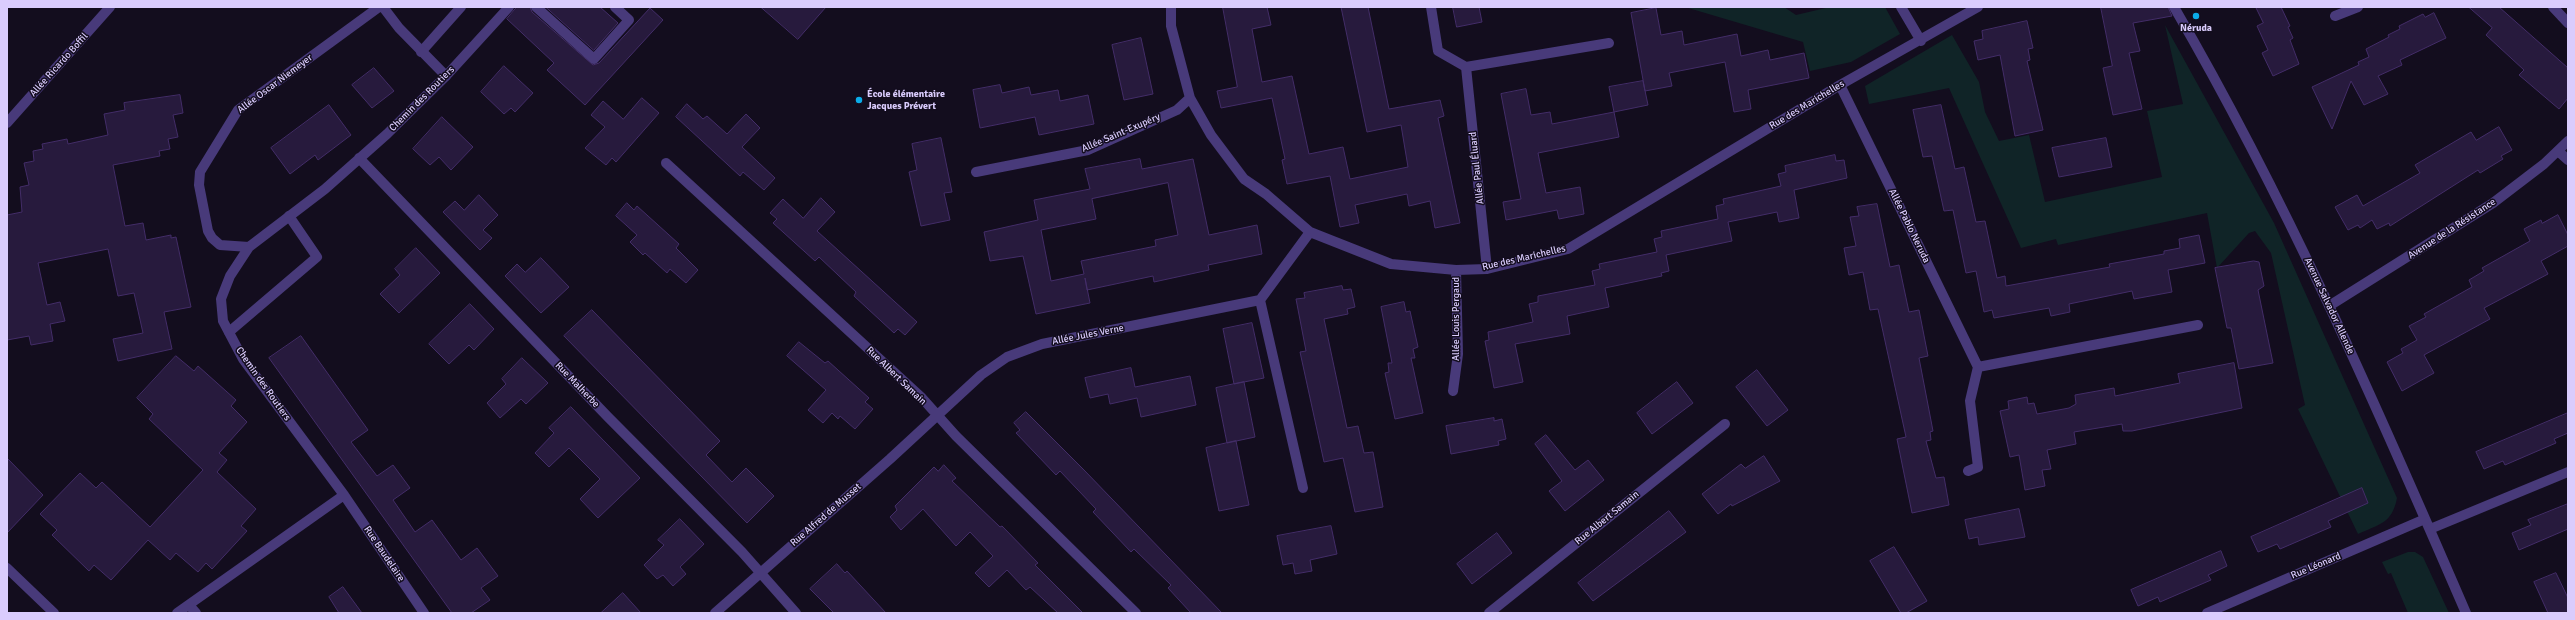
<!DOCTYPE html>
<html>
<head>
<meta charset="utf-8">
<style>
	body { margin:0 }
	#map { position:relative; width:2575px; height:620px; overflow:hidden; background:#130d1e; font-family:Signika,sans-serif }
	canvas { display:block }
	.frame { position:absolute; inset:0; border:8px solid #daccfd; pointer-events:none }
</style>
</head>
<body>
<div id="map">
<canvas width="2575" height="620"></canvas>
<div class="frame"></div>
</div>
<script>
const ctx = document.querySelector('canvas').getContext('2d');
ctx.lineJoin = 'round';
function fillPath(path, color) { ctx.fillStyle = color; ctx.fill(path, 'evenodd'); }
function trace(path, color, width, dash) { ctx.strokeStyle = color; ctx.lineWidth = width; ctx.lineCap = dash ? 'butt' : 'round'; ctx.setLineDash(dash || []); ctx.stroke(path); }
function label(font, color, halo, rows, align = 'center') {
  ctx.font = font + ' Signika,sans-serif'; ctx.lineWidth = 3; ctx.setLineDash([]); ctx.textBaseline = 'middle'; ctx.strokeStyle = halo; ctx.fillStyle = color; for (const [text, x, y, turn = 0] of rows) {
    ctx.save(); ctx.translate(x, y); ctx.rotate((+turn || 0) * Math.PI / 180); ctx.textAlign = isNaN(turn) ? turn : align; if (halo) ctx.strokeText(text, 0, 0); ctx.fillText(text, 0, 0); ctx.restore();
  }
}
const green = new Path2D(`
	M1685 7H1784L1796 15 1830 7H1885L1900 34 1851 62 1810 71 1803 42Z
	M2165 25 2274 223 2397 498C2392 524 2379 524 2358 534L2298 409 2305 405 2271 253 2255 231 2249 233 2217 268 2207 213 2058 245 2056 239 2021 248 1949 88 1869 104 1865 86 1952 35 1979 82 1985 112 1999 141 2029 135 2045 202 2162 177 2147 111 2183 104Z
	M2408 552H2415L2423 557 2449 613H2408L2391 573 2388 574 2382 562Z`);
const building = new Path2D(`
	M517 7H530L532 12 593 65 599 63 650 8 663 20 585 105 547 70 554 63 507 19Z
	M546 7H600L618 23 594 50Z
	M761 7H826L798 39Z
	M1223 7H1267L1271 25 1252 29 1262 82 1292 76 1309 154 1343 147 1350 179 1408 167 1401 125 1367 132 1341 7H1368L1389 109 1440 100 1444 116 1438 118 1460 223 1435 228 1430 201 1409 206 1407 194 1355 205 1359 223 1340 227 1330 176 1287 184 1282 160 1285 159 1272 98 1221 108 1217 91 1237 87Z
	M1453 7H1479L1482 22 1457 27Z
	M2101 7H2168L2172 16 2133 23 2140 51 2129 53 2142 109 2113 115 2103 68 2112 66Z
	M2256 7H2281L2290 26 2288 27 2293 38 2290 40 2299 64 2273 76 2262 53 2268 50 2257 26 2263 23Z
	M2469 7H2499L2568 68V98L2559 109 2519 75 2524 70 2486 35 2492 28Z
	M1656 8 1661 35 1682 31 1684 45 1737 34 1741 56 1768 50 1770 60 1804 53 1809 78 1748 90 1751 109 1734 112 1725 62 1669 73 1672 86 1645 91 1631 13Z
	M2434 13 2446 38 2400 60 2402 65 2378 76 2388 94 2364 105 2351 81 2332 129 2312 87 2359 65 2358 62 2369 57 2366 49 2389 37 2388 35 2400 29 2399 26 2423 14 2425 17Z
	M2027 21 2033 48 2028 49 2030 60 2027 61 2043 130 2015 136 2000 55 1978 60 1974 41 1983 39 1982 31Z
	M1141 38 1153 94 1124 100 1112 45Z
	M504 66 533 93 515 112 511 108 504 114 481 92Z
	M374 68 394 91 372 108 352 85Z
	M1643 81 1648 105 1614 112 1609 87Z
	M1000 85 1002 93 1029 87 1031 95 1058 90 1060 101 1088 95 1094 124 1039 135 1035 117 980 128 973 90Z
	M1526 89 1531 115 1550 112 1552 124 1614 112 1619 137 1538 153 1546 193 1580 187 1584 214 1559 219 1557 210 1506 220 1503 202 1521 199 1501 94Z
	M180 95 183 113 173 115 178 137 168 139 170 149 159 151 160 156 113 165 125 226 143 223 146 240 171 235V238L176 237 191 307 164 312 172 349 118 361 113 339 143 333 134 293 118 296 108 249 38 263 47 305 60 302 65 321 50 324 53 341 31 345 29 336 7 340V215L22 212 20 187 29 185 24 163 34 161 33 151 43 149 42 144 67 139 68 144 108 135 104 114 125 110 124 103Z
	M642 98 659 113 616 162 612 158 606 165 585 148 605 127 591 115 603 101 623 119Z
	M687 104 703 119 707 116 727 134 746 114 760 128 742 147 775 178 764 190 743 172 740 176 676 117Z
	M329 105 351 135 318 160 315 155 290 174 271 148Z
	M1941 105 1955 169 1964 167 1976 222 1985 221 1997 278 2005 276 2006 286 2110 267 2109 264 2164 254V251L2180 248 2179 239 2199 235 2205 263 2168 270 2172 292 2134 299 2132 291 2069 304 2070 312 2051 316 2049 308 1994 318 1992 310 1984 312 1976 271 1966 273 1953 210 1944 211 1932 156 1923 157 1913 110Z
	M442 117 473 147 451 170 439 157 430 165 413 149Z
	M2499 127 2512 150 2501 156 2503 159 2480 173 2478 170 2390 226 2389 223 2377 229 2372 220 2360 228 2358 225 2348 230 2335 207 2357 195 2363 206 2420 173 2415 165 2471 132 2476 140Z
	M941 138 952 192 944 193 950 220 921 226 909 172 917 170 912 144Z
	M2106 138 2112 167 2059 177 2052 148Z
	M1835 155 1836 161 1844 160 1847 178 1794 190 1799 218 1779 222 1777 212 1728 222 1732 241 1666 255 1669 271 1661 273 1662 276 1605 288 1609 307 1567 316 1570 334 1515 344 1523 382 1494 388 1485 341 1489 340 1488 332 1533 322 1529 304 1538 302V296L1595 285 1592 271 1600 269 1599 264 1657 252 1654 239 1662 237 1661 231 1718 219 1716 206 1724 204 1723 199 1781 186 1778 174 1786 172 1785 166Z
	M1140 159 1142 169 1193 159 1209 235 1257 225 1262 254 1208 265 1209 270 1154 282 1153 276 1087 290 1085 278 1090 303 1036 314 1023 256 990 261 984 232 1038 220 1034 200 1090 189 1085 169ZM1168 183 1178 235 1155 240 1156 246 1081 261 1084 274 1051 281 1041 230 1096 219 1092 199Z
	M479 195 498 215 483 230 492 238 480 250 443 212 455 201 464 210Z
	M821 198 835 212 817 231 917 322 905 335 898 329 894 333 854 296 856 292 819 257 815 261 773 223 777 219 770 213 783 199 803 218Z
	M627 203 634 210 637 206 679 244 676 248 698 270 686 283 670 269 667 273 645 253 643 255 630 242 637 235 616 216Z
	M1877 204 1890 267 1899 265 1909 312 1919 310 1928 356 1919 358 1933 431 1930 432 1931 440 1926 441 1936 478 1944 477 1949 505 1912 513 1897 439 1906 437 1878 309 1870 310 1863 272 1849 275 1844 248 1856 246 1850 217 1859 216 1857 207Z
	M2558 215 2568 235V246L2541 261 2548 274 2484 308 2490 319 2424 355 2434 373 2402 391 2387 362 2403 353 2401 349 2417 340 2409 326 2426 317 2424 314 2472 287 2469 280 2484 271 2482 268 2530 241 2524 229 2541 220 2542 223Z
	M416 248 440 273 399 313 380 294 400 275 395 269Z
	M541 258 569 287 541 313 505 276 517 264 525 272Z
	M2254 261 2259 262 2264 286 2258 290 2273 363 2239 369 2231 328H2227L2215 268Z
	M1342 286 1343 290 1351 289 1355 307 1347 309 1348 314 1324 319 1347 428 1358 426 1364 453 1373 452 1383 507 1355 512 1343 458 1324 462 1300 352 1306 351 1296 299 1305 298 1304 293Z
	M1404 302 1406 312 1410 311 1418 347 1413 349 1415 358H1411L1423 413 1395 419 1385 373 1389 372 1388 363H1392L1381 307Z
	M470 304 494 329 474 350 469 345 449 364 429 344Z
	M592 310 720 441 706 455 732 482 746 468 774 496 747 523 564 336Z
	M1252 323 1264 378 1234 384 1223 329Z
	M301 336 368 430 351 442 377 476 393 465 410 488 393 500 415 532 432 520 461 560 477 548 498 576 481 588 490 600 471 613H452L269 358Z
	M799 342 825 363 828 361 869 398 865 402 873 409 855 429 840 416 838 419 832 413 823 423 808 410 826 390 787 356Z
	M176 356 194 371 198 366 236 400 231 406 247 422 219 453 227 460 217 472 256 509 241 526 247 531 212 569 206 563 198 572 176 553 170 560 148 540 111 580 94 565 89 571 52 535 57 530 40 514 80 473 96 488 102 482 150 527 203 470 149 419 153 414 137 398Z
	M522 358 548 383 526 404 521 399 500 418 487 403 506 384 502 379Z
	M2234 363 2242 408 2132 431H2123L2122 424 2074 432 2076 444 2047 450 2051 469 2042 470 2045 486 2025 490 2019 455 2010 457 2000 411 2009 409 2008 401 2027 397 2028 404 2034 403 2037 414 2069 408 2076 404 2075 395 2114 388 2115 396 2180 383 2178 374Z
	M1131 368 1135 387 1190 376 1196 405 1141 417 1137 398 1110 404 1108 394 1090 398 1085 378Z
	M1757 370 1788 410 1767 426 1736 387Z
	M1244 382 1255 437 1227 443 1216 388Z
	M1677 382 1693 403 1652 434 1637 413Z
	M571 407 640 478 598 518 580 499 600 479 569 448 549 467 535 453 554 433 549 428Z
	M1026 412 1084 470 1222 613H1191L1168 588 1171 585 1134 549 1131 552 1093 512 1096 509 1060 471 1056 475 1016 433 1020 430 1014 423Z
	M2568 413V433L2554 439 2556 443 2505 465 2503 461 2484 469 2476 452Z
	M1494 418V421L1502 419 1506 439 1498 441 1499 445 1451 454 1446 426Z
	M1546 435 1575 470 1588 460 1604 480 1565 511 1549 491 1562 481 1535 444Z
	M1236 441 1249 505 1219 511 1206 448Z
	M1764 456 1780 481 1732 506 1731 504 1718 514 1702 494 1741 464 1745 468Z
	M7 458 43 495 7 533Z
	M944 465 956 478 952 481 1000 527 1002 526 1038 563 1035 565 1083 613H1058L1030 587 1026 590 1007 570 989 587 975 573 993 556 970 532 956 546 923 509 901 530 890 517 897 510 895 506 934 467 938 471Z
	M2362 488 2368 503 2328 521 2331 527 2280 549 2277 544 2258 552 2251 537Z
	M2568 504V529L2519 550 2512 533 2531 525 2528 520Z
	M2019 509 2025 537 1979 545 1978 537 1969 539 1965 520Z
	M1669 511 1686 532 1593 601 1578 583Z
	M680 519 704 544 680 567 686 574 673 586 663 575 657 579 644 565 664 545 658 540Z
	M1331 526 1337 554 1310 560 1312 571 1295 574 1293 563 1283 565 1277 536Z
	M1497 533 1512 553 1472 584 1457 564Z
	M1894 547 1927 601 1906 613H1901L1870 561Z
	M2221 551 2227 566 2208 575 2211 580 2160 602 2158 597 2138 606 2131 590Z
	M837 564 845 573 847 571 886 613H834L810 589Z
	M2556 573 2568 598V613H2548L2534 582Z
	M343 587 362 613H339L329 597Z
	M623 593 641 613H601Z`);
const lane = new Path2D(`
	M536 7 594 59 629 20 615 7
	M421 52 461 7
	M446 76 509 7
	M229 332 317 257 289 216`);
const street = new Path2D(`
	M383 7 399 28 446 76 387 134 325 189 249 247 230 276 221 299 223 321 243 359 344 495 424 613
	M1171 7V26L1190 98 1211 135 1244 179 1266 194 1310 232 1391 264 1456 270 1487 269 1568 249 1840 85 1978 7
	M1431 7 1438 51 1466 67 1609 43
	M1901 7 1921 41
	M2174 7C2287 201 2377 407 2466 613
	M2553 7 2568 23
	M2335 16 2358 7
	M1466 67 1487 269
	M1840 85 1978 367 1970 401 1978 467 1968 471
	M7 123 110 7
	M2558 151 2568 160
	M359 158 608 417 742 552 796 613
	M666 163 922 398 956 436 1136 613
	M976 172 1088 150 1177 110 1190 98
	M249 247 220 245 212 238 208 231 199 185 200 172 238 110 379 7
	M1260 300 1303 488
	M2329 306 2493 203 2544 164 2568 141
	M1978 367 2198 325
	M1453 391 1458 354 1456 270
	M2430 529 2568 472
	M7 568 54 613
	M189 605 196 613
	M177 613 344 495
	M715 613 890 459 981 375 1007 357 1042 344 1260 300 1310 232
	M1489 613 1725 424
	M2207 613 2425 519`);
const markers = [
	[2196,16,4,"#0bace9"],
	[859,100,4,"#0bace9"]
];
const poiNames = [
	["Néruda",2196,28],
	["École élémentaire",867,94,"left"],
	["Jacques Prévert",867,106,"left"]
];
const streetNames = [
	["Allée Ricardo Boffil",59,65,-48],
	["Allée Oscar Niemeyer",275,84,-37],
	["Chemin des Routiers",422,99,-45],
	["Rue des Marichelles",1807,105,-31],
	["Allée Saint-Exupéry",1121,133,-23],
	["Allée Paul Éluard",1477,168,-96],
	["Allée Pablo Neruda",1909,226,64],
	["Avenue de la Résistance",2452,229,-33],
	["Rue des Marichelles",1524,258,-13],
	["Avenue Salvador Allende",2329,306,65],
	["Allée Louis Pergaud",1456,319,-90],
	["Allée Jules Verne",1088,335,-11],
	["Rue Albert Samain",896,376,44],
	["Chemin des Routiers",263,384,55],
	["Rue Malherbe",577,385,46],
	["Rue Alfred de Musset",826,515,-41],
	["Rue Albert Samain",1607,518,-39],
	["Rue Baudelaire",384,554,56],
	["Rue Léonard",2316,566,-23]
];
fillPath(green, '#102427');
fillPath(building, '#271a3d');
trace(building, '#432d68', 1);
trace(lane, '#483a7a', 10);
trace(street, '#483a7a', 10);
for (const [x, y, r, color] of markers) { const dot = new Path2D(); dot.arc(x, y, r, 0, 2 * Math.PI); ctx.fillStyle = color; ctx.fill(dot); trace(dot, '#130d1e', 1.5); }
label('bold 10px', '#daccfd', '#130d1e', poiNames);
label('10px', '#daccfd', '#130d1e', streetNames);
</script>
</body>
</html>
